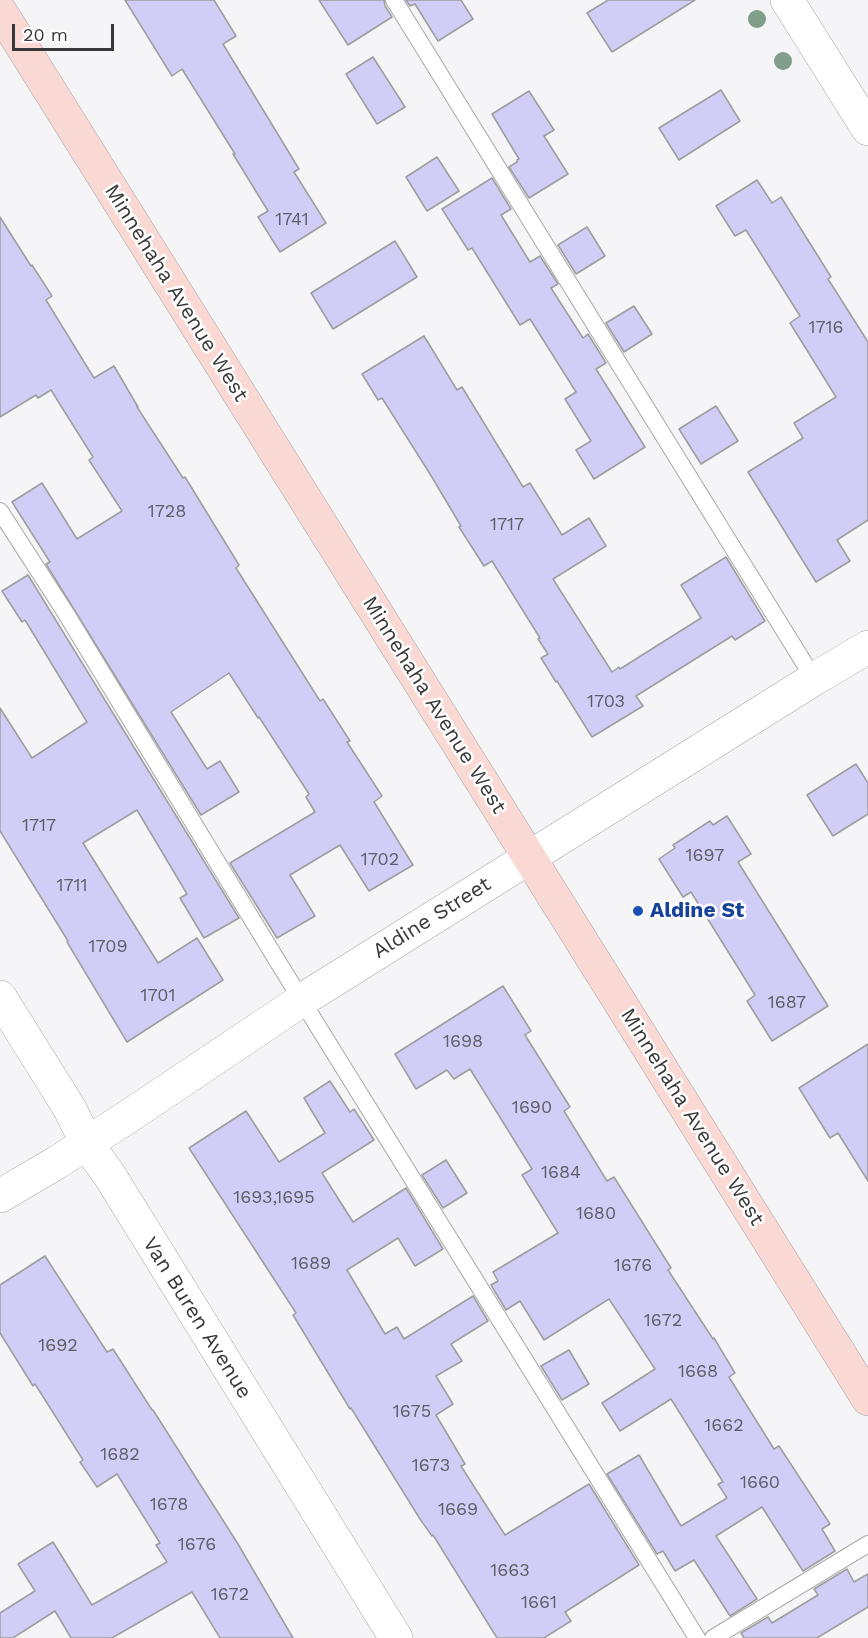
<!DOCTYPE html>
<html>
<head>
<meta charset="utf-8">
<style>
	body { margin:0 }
	#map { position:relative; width:868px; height:1638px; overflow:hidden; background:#f5f5f7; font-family:"Work Sans",sans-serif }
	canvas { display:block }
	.scale { position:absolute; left:12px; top:24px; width:102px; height:27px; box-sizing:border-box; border:3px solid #383838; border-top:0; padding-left:8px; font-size:18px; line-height:21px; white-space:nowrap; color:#383838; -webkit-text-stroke:4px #fff; paint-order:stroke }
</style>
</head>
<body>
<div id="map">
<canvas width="868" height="1638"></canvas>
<div class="scale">20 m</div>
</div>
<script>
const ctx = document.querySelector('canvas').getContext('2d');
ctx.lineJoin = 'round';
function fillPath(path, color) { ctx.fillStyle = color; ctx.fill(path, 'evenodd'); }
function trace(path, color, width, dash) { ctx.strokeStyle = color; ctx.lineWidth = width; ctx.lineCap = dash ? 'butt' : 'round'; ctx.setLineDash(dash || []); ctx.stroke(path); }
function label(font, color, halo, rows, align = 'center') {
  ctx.font = font + ' "Work Sans",sans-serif'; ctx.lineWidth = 5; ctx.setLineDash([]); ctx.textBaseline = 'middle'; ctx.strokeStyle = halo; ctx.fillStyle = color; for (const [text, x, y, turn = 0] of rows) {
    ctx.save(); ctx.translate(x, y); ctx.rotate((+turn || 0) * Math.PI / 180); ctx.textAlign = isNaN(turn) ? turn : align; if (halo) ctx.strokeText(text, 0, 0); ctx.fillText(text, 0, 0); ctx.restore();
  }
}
const building = new Path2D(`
	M125 0H214L236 36 223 44 299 169 294 172 326 223 280 252 258 217 268 211 233 154H235L182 69 172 76Z
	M319 0H384L385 6 392 17 348 45Z
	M406 0H461L473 19 438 41 415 4 410 6Z
	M608 0H695L612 52 587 13Z
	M373 57 405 107 377 124 346 74Z
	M721 90 740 121 679 160 659 128Z
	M529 91 554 130 544 136 568 174 529 198 509 167 517 162V160L519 159 492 114Z
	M437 157 459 191 427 211 406 177Z
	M492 178 511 209 501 215 530 262 540 256 558 284 551 288 583 338 588 334 606 363 596 369 645 447 594 479 576 450 591 441 565 399 576 392 530 319 520 325 472 248 468 250 442 209Z
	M757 180 772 203 781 197 831 277 828 279 868 342V520L837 540 850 561 816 582 748 472 803 438 794 423 836 397 790 323 800 316 746 230 735 236 716 206Z
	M0 217 31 266 32 265 52 296 46 300 94 378 114 366 138 407H137L183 478 185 477 239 565 236 568 320 701 323 699 350 741 347 742 382 796 374 802 413 865 369 891 340 845 290 875 315 916 277 938 230 863 315 812 306 797 309 794 259 717 258 718 229 673 171 712 207 769 220 761 239 792 201 815 46 564 50 562 12 502 42 483 77 539 122 511 89 460 93 457 51 390 38 398 36 395 0 417Z
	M587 227 605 256 576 274 558 245Z
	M395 241 417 277 333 329 311 293Z
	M634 306 652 334 624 352 606 323Z
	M424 336 457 390 462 387 523 487 530 483 562 535 589 518 606 546 553 579 612 672 619 667 620 669 701 618 681 585 726 557 765 621 735 640 732 636 636 696 643 706 592 737 557 681 556 682 541 658 548 654 538 639 540 638 492 561 484 566 459 527 461 526 430 474 382 398 378 400 362 374Z
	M716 406 738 441 701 464 679 429Z
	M28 575 239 918 204 938 180 898 187 894 137 810 83 843 158 963 197 938 223 980 127 1042 67 942 68 941 0 831V708L32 758 87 722 25 620 22 622 2 591Z
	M856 764 868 783V814L833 836 807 795Z
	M727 816 751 854 738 862 828 1006 772 1041 747 1001 755 995 691 892 683 897 659 859 675 848 673 845 710 821 713 825Z
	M503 986 531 1031 525 1035 570 1107 564 1111 607 1181 614 1177 671 1268 668 1270 713 1339 714 1338 735 1373 729 1377 774 1449 779 1446 830 1524 822 1529 835 1551 803 1571 762 1507 716 1536 757 1599 730 1616 694 1560 675 1571 663 1551 657 1554 607 1474 639 1455 681 1526 727 1498 718 1484 723 1482 671 1399 620 1431 602 1403 655 1369 609 1299 544 1340 520 1301 506 1310 491 1285 498 1281 493 1272 558 1233 522 1175 532 1169 470 1069 454 1079 447 1070 416 1089 395 1054Z
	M868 1044V1181L838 1133 830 1138 799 1088Z
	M330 1081 350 1112 354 1109 374 1140 322 1173 353 1222 406 1188 443 1249 415 1266 398 1238 347 1270 385 1334 397 1327 404 1339 473 1296 488 1321 451 1344 462 1361 436 1376 453 1404 436 1415 465 1464 461 1466 505 1535 589 1484 639 1565 565 1612 571 1621 544 1638H497L433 1535 432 1536 420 1519 351 1408 350 1409 293 1315 296 1313 189 1148 246 1111 279 1162 325 1133 304 1098Z
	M446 1160 467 1193 443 1208 422 1175Z
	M45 1256 107 1352 113 1349 152 1410H153L238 1544 293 1638H220L192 1592 112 1638H71L55 1611 13 1638H0V1613L35 1591 18 1564 53 1542 92 1605 167 1562 156 1545 160 1543 117 1474 97 1487 80 1462 83 1460 35 1384 33 1386 0 1333V1285Z
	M569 1350 589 1384 562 1400 541 1366Z
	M847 1569 854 1582 868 1574V1607L817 1638H744L741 1633 768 1617 772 1623 818 1595 814 1589Z`);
const lane = new Path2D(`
	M394 0 814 679
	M0 511 65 612 278 962 697 1638
	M713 1638 868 1544`);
const street = new Path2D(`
	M787 0 868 129
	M0 997 70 1109 87 1144 110 1176 396 1638
	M0 1196 56 1163 126 1118 302 1000 814 679 868 647`);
const secondary = new Path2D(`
	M0 11 868 1399`);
const trees = [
	[757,19],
	[783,61]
];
const markers = [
	[638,911,6,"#1a4fb4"]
];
const numberNames = [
	["1741",292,220],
	["1716",826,328],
	["1728",167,512],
	["1717",507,525],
	["1703",606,702],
	["1717",39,826],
	["1697",705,856],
	["1702",380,860],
	["1711",72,886],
	["1709",108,947],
	["1701",158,996],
	["1687",787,1003],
	["1698",463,1042],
	["1690",532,1108],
	["1684",561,1173],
	["1693,1695",274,1198],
	["1680",596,1214],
	["1689",311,1264],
	["1676",633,1266],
	["1672",663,1321],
	["1692",58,1346],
	["1668",698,1372],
	["1675",412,1412],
	["1662",724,1426],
	["1682",120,1455],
	["1673",431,1466],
	["1660",760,1483],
	["1678",169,1505],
	["1669",458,1510],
	["1676",197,1545],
	["1663",510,1571],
	["1672",230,1595],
	["1661",539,1603]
];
const streetNames = [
	["Minnehaha Avenue West",176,293,58],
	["Minnehaha Avenue West",434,705,58],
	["Aldine Street",432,918,-32],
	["Minnehaha Avenue West",692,1117,58],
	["Van Buren Avenue",197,1318,58]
];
const transitNames = [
	["Aldine St",650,911]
];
fillPath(building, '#d0cef6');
trace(building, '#9d9d9e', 1.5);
trace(lane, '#a7a7a8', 18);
trace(street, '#a7a7a8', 34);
trace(secondary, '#a7a7a8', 34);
trace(lane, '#fff', 16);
trace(street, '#fff', 33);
trace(secondary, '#fad8d4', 33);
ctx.fillStyle = '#819e8a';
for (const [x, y] of trees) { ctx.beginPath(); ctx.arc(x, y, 9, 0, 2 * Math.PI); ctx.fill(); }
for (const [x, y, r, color] of markers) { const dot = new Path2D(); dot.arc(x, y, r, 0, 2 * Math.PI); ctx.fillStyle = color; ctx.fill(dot); trace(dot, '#fff', 2); }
label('18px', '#5e5e68', null, numberNames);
label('21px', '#383838', '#fff', streetNames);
label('bold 21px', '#164399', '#fff', transitNames, 'left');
</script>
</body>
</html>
